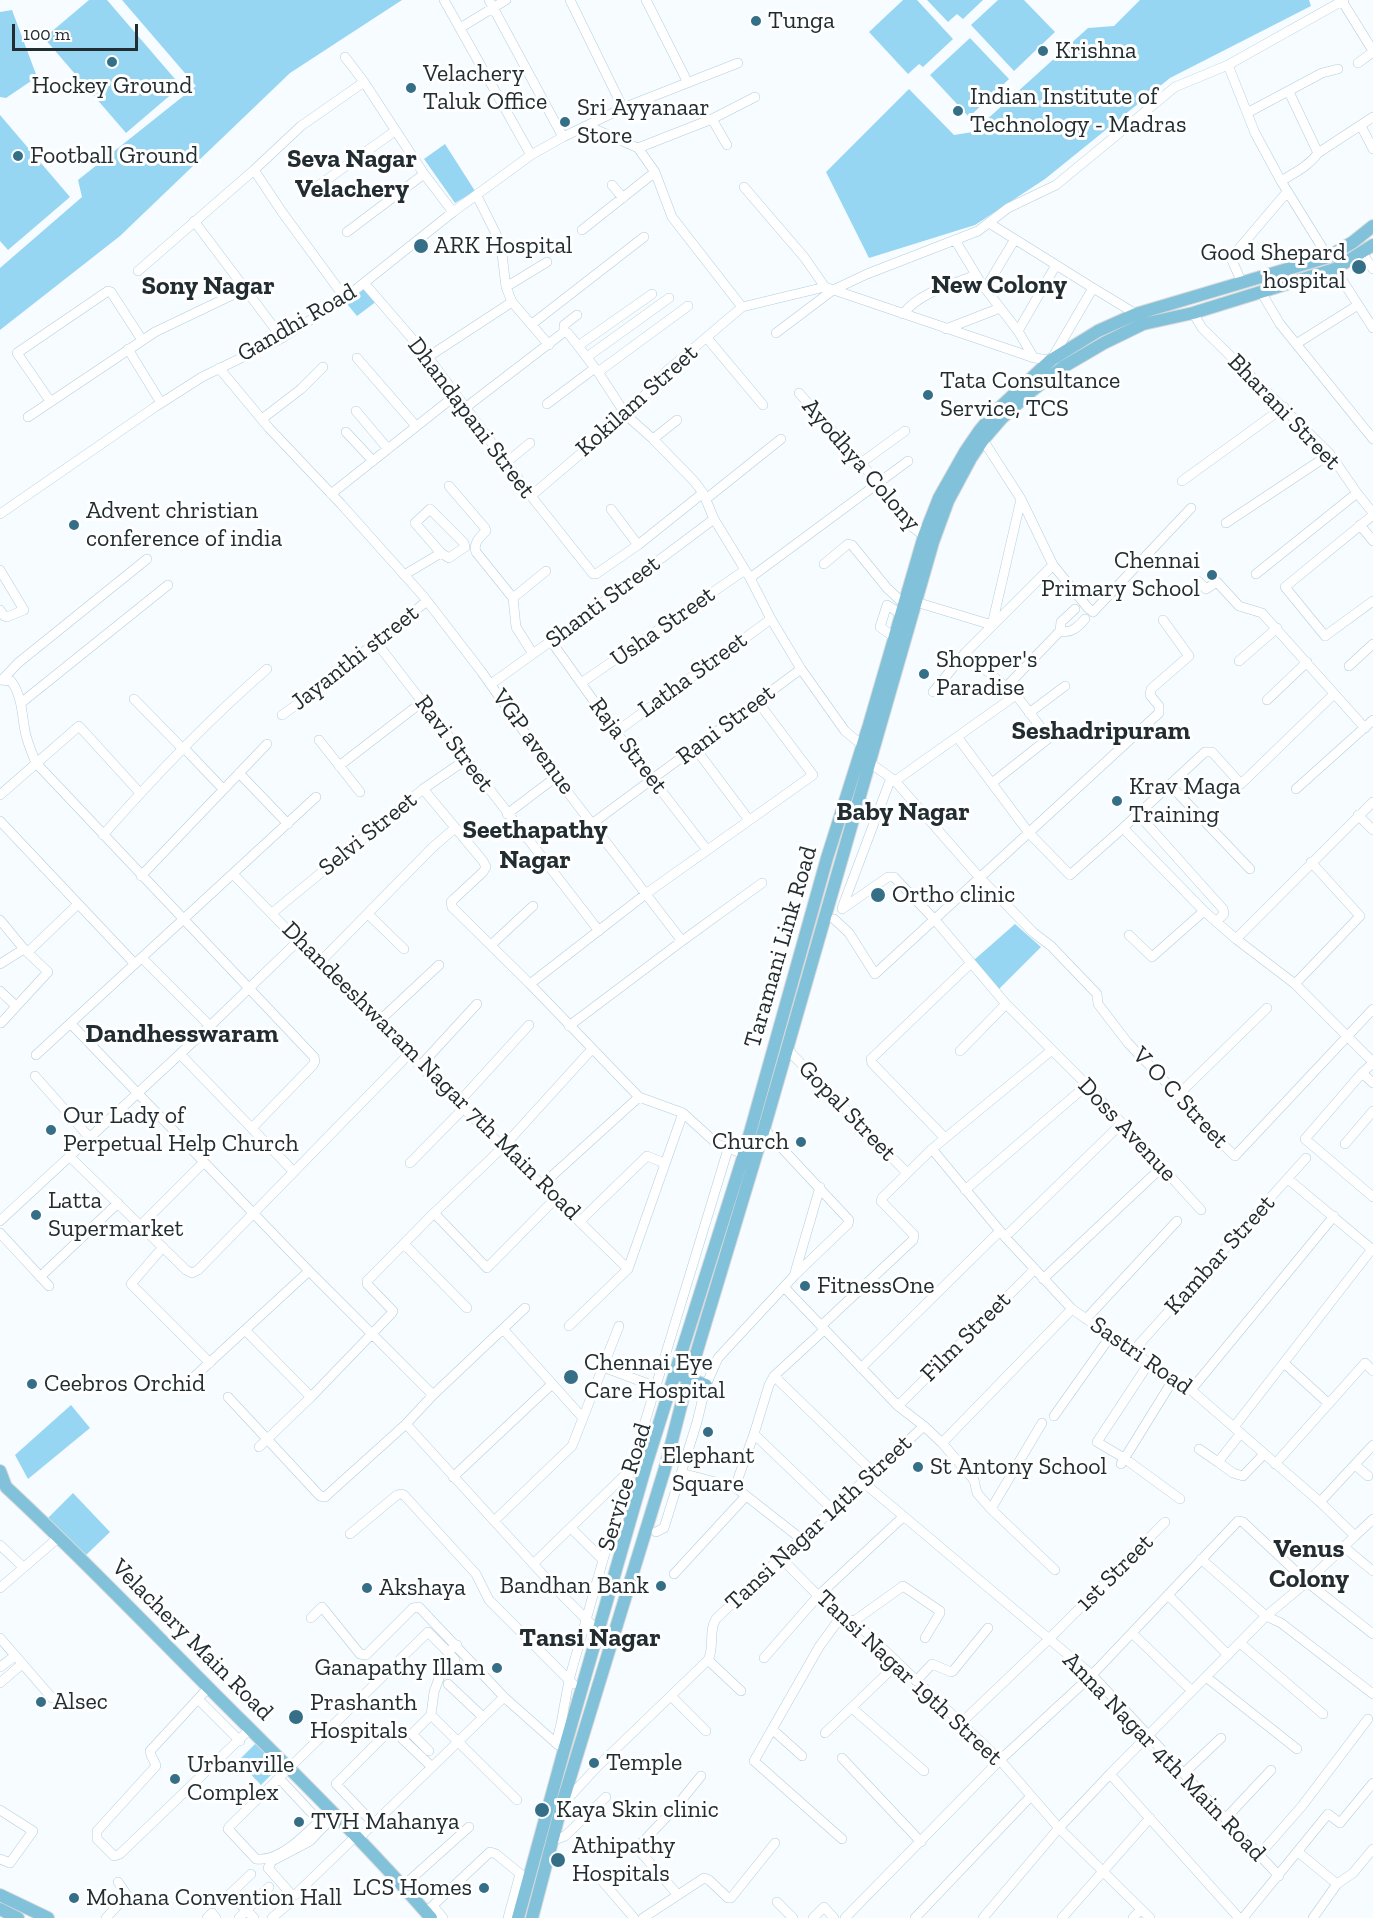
<!DOCTYPE html>
<html>
<head>
<meta charset="utf-8">
<style>
	body { margin:0 }
	#map { position:relative; width:1373px; height:1918px; overflow:hidden; background:#f6fcff; font-family:"Zilla Slab",serif }
	canvas { display:block }
	.scale { position:absolute; left:12px; top:24px; width:126px; height:27px; box-sizing:border-box; border:3px solid #222d32; border-top:0; padding-left:8px; font-size:18px; line-height:21px; white-space:nowrap; color:#222d32; -webkit-text-stroke:4px #fff; paint-order:stroke }
</style>
</head>
<body>
<div id="map">
<canvas width="1373" height="1918"></canvas>
<div class="scale">100 m</div>
</div>
<script>
const ctx = document.querySelector('canvas').getContext('2d');
ctx.lineJoin = 'round';
function fillPath(path, color) { ctx.fillStyle = color; ctx.fill(path, 'evenodd'); }
function trace(path, color, width, dash) { ctx.strokeStyle = color; ctx.lineWidth = width; ctx.lineCap = dash ? 'butt' : 'round'; ctx.setLineDash(dash || []); ctx.stroke(path); }
function label(font, color, halo, rows, align = 'center') {
  ctx.font = font + ' "Zilla Slab",serif'; ctx.lineWidth = 6; ctx.setLineDash([]); ctx.textBaseline = 'middle'; ctx.strokeStyle = halo; ctx.fillStyle = color; for (const [text, x, y, turn = 0] of rows) {
    ctx.save(); ctx.translate(x, y); ctx.rotate((+turn || 0) * Math.PI / 180); ctx.textAlign = isNaN(turn) ? turn : align; if (halo) ctx.strokeText(text, 0, 0); ctx.fillText(text, 0, 0); ctx.restore();
  }
}
const green = new Path2D(`
	M89 0H107L181 86 126 133 44 38Z
	M122 0H402L290 73 120 236 0 330V268L82 197 78 180 196 86Z
	M903 0H917L953 39 923 67 919 64 908 74 869 32Z
	M927 0H983L963 19 957 14 948 22Z
	M998 0H1024L1055 32 1014 71 971 25Z
	M1140 0H1309L1311 6 1170 78 1045 179 975 225 869 258 826 172 909 89 954 135 973 132 1088 28 1114 26Z
	M12 10 37 77 6 98 0 97V12Z
	M970 38 1009 79 969 117 930 75Z
	M0 115 70 197 8 250 0 241Z
	M445 144 475 191 455 203 424 159Z
	M366 287 377 301 357 316 347 304Z
	M1015 924 1041 947 999 989 974 960Z
	M71 1405 90 1428 28 1479 15 1455Z
	M73 1493 110 1532 85 1556 48 1518Z
	M258 1741 282 1764 261 1785 238 1761Z`);
const minor = new Path2D(`
	M444 0 531 155
	M489 0 563 137
	M570 0 623 108
	M646 0 688 83
	M1342 1 1373 51
	M460 28 506 0
	M345 57 364 82 424 174 453 212
	M1358 63 1373 52
	M1228 65 1255 133 1281 181 1328 257
	M1289 92 1318 153
	M1247 113 1322 73 1338 69
	M712 119 727 145
	M588 126 638 148 655 172 672 217 742 307
	M1361 126 1373 149
	M638 148 712 119 755 97
	M254 170 282 212 345 298
	M1281 181C1294 173 1309 166 1318 153L1373 117
	M612 185 623 198
	M744 187 804 257 825 287
	M315 188 395 131
	M477 196 498 238 502 254 506 287 512 302 549 345
	M194 221 282 338
	M989 223 1093 288 1136 314
	M582 230 655 172
	M347 232 424 174
	M955 240 981 283 1018 331 1034 358
	M1362 253 1373 269
	M1335 269 1373 328
	M138 271 254 170 301 126 364 82
	M1242 283 1231 258 1287 192
	M365 284 428 357 531 496 593 574H596L638 545 703 493
	M506 287 547 262
	M985 289 1015 239
	M1261 292 1280 324 1373 439
	M1193 313 1202 328 1330 454 1357 493 1373 513
	M903 314C920 292 951 285 976 275
	M532 324 644 237
	M946 329 1000 308
	M1018 331 1056 265
	M564 332V325L577 315
	M776 333 833 290 867 274 978 231 1008 208 1056 185 1175 87 1228 65 1344 0
	M707 338 763 405
	M1296 344 1358 305
	M578 346 652 294
	M128 349 161 403
	M428 357 512 302
	M587 357 669 298
	M357 358 416 426
	M219 368 269 428 341 504 424 597 481 671 556 777 682 941
	M598 372 688 306
	M799 393 879 484 911 526 924 536
	M50 401 17 353 108 291 111 292 142 340
	M547 404 595 368
	M465 408 564 332 568 333 598 372 626 415 653 439 694 481 703 493 714 519 750 578 771 619 801 669 845 731 862 745
	M356 411 388 449
	M28 417 155 332 245 289
	M262 419 301 389 323 367
	M346 432 373 461
	M653 439 677 420
	M507 462 530 443
	M861 463 905 431
	M1182 481 1284 407
	M449 486 485 528 486 531C480 537 473 543 476 552L513 598 516 627 533 654
	M331 494 456 395
	M531 496 626 415 668 370 742 307 825 287 1008 349 1034 358 1051 360 1093 288
	M706 499 781 439
	M611 509 638 545
	M0 514 155 407 202 377 282 338 345 298 453 212 531 155 563 137 623 108 738 63
	M1373 515 1285 587 1325 636 1373 601
	M1226 523 1330 454
	M1360 525 1373 541
	M824 564 848 544 852 545 887 588 904 604
	M1053 565 1088 608 1093 612 1191 508
	M0 570 24 610 7 617 4 616 0 610
	M1256 574 1357 493
	M404 575 441 553 449 558 465 547 464 543 430 509 415 523 441 553
	M750 578 908 461
	M1198 581 1206 589 1217 582 1239 606 1262 613 1365 728
	M513 598 546 571
	M916 602 992 625 1021 499
	M1060 631C1071 634 1078 627 1085 619
	M894 637 880 627 887 605 901 614
	M551 641 616 732 707 850
	M376 642 599 931
	M965 653 1016 695 1049 738 992 783
	M1239 661 1277 628
	M1349 666 1373 644
	M0 680 11 681C22 695 22 715 25 731 27 742 32 753 36 763L314 1057 315 1061 313 1065 252 1128
	M2 680 18 663 147 559
	M581 683 745 570
	M491 684 551 641 714 519
	M1006 687 1060 631 1061 622 1075 609
	M933 692 965 653 1053 565 1021 499 983 440
	M134 699 183 749
	M1267 700 1307 662
	M21 703 168 585
	M1029 713 1065 686
	M282 715 313 693 427 601
	M616 732 771 619
	M958 738 1029 833 1070 875 1123 828 1205 752H1212L1241 784 1334 694
	M319 740 360 792
	M184 748 223 789
	M695 748 749 820
	M869 762 895 781 980 878 1034 933 1051 946 1097 994 1098 1004 1128 1043 1178 1095 1205 1127 1235 1156 1373 1009
	M339 766 422 702
	M239 773 288 824
	M895 781 1016 695
	M1170 785 1250 869
	M423 789 483 861 486 867 483 872 454 899 451 902 452 907 530 984 639 1097 683 1113 717 1144 744 1154
	M1296 789 1373 720
	M0 795 79 726 140 793
	M507 814 556 777
	M1138 814 1223 909 1224 914 1216 922
	M1358 815 1373 830
	M0 821 135 964
	M593 823 801 669
	M1123 828 1204 911 1236 939 1295 984 1373 1062
	M103 835C154 777 208 720 267 669
	M233 874 420 1066 628 1269
	M141 876 267 744
	M842 908 891 778
	M842 909 888 877H894L935 920 1006 1004 1087 1085 1201 1210
	M272 913 423 789 467 759
	M368 914 404 949
	M834 919 849 933 875 974 1159 713V706L1150 695 1151 689 1189 656 1163 620
	M0 920 24 949 48 972 1 1023
	M1129 935 1152 957 1204 911
	M1236 939 1373 802
	M491 945 533 906
	M28 952 78 904
	M142 958 210 1026
	M320 962 433 847 455 828
	M0 964 24 949
	M530 984 647 893 813 775 758 702
	M1295 984 1360 916 1311 862
	M0 991 16 1006
	M378 1022 439 965
	M71 1024 309 1271 433 1395
	M569 1026 682 941 762 883
	M787 1049 907 1173
	M960 1051 1006 1004
	M180 1054 294 1172
	M36 1055 316 797
	M1373 1063 1362 1073 1305 1139 1373 1197
	M420 1066 477 1004
	M1362 1073 1373 1083
	M35 1076 89 1137
	M1178 1095 1267 1008
	M458 1103 529 1025
	M764 1129 849 1220 848 1224 796 1274
	M945 1138 872 1063 871 1059 970 964
	M1345 1144 1373 1111
	M932 1149 1005 1237 1072 1309 1173 1380 1191 1390 1320 1502 1355 1536 1307 1582 1266 1616 1110 1774 1059 1828 983 1918
	M69 1156 186 1270 192 1273 198 1270 409 1054
	M410 1163 464 1108
	M1288 1179 1373 1250
	M542 1185 639 1097
	M965 1190 1087 1085
	M434 1213 487 1268 556 1198
	M0 1221 210 1026 298 941
	M580 1221 647 1156 664 1163
	M141 1225 204 1162
	M0 1233 49 1286
	M1005 1237 1122 1123
	M404 1244 467 1308
	M163 1247 131 1284 210 1363
	M40 1277 118 1203
	M1043 1279 1162 1167
	M784 1287 898 1406 924 1426 942 1443 974 1480 977 1493 991 1509 1055 1570
	M1086 1319 1177 1221
	M569 1326 628 1269 683 1113
	M821 1326 913 1240 914 1235 881 1201 882 1198 932 1149 1052 1050
	M503 1329 583 1418
	M245 1330 311 1397
	M1133 1351 1306 1158
	M1149 1363 1097 1442 1124 1458 1180 1499
	M1284 1363 1329 1404
	M603 1367 659 1388
	M861 1368 1000 1231
	M774 1376 873 1472
	M183 1387 309 1271
	M1191 1390 1334 1216
	M228 1397 320 1496 325 1497 406 1424 433 1395 525 1308
	M898 1406 1035 1269
	M1054 1416 1110 1337
	M406 1424 556 1589 599 1632
	M1234 1427 1372 1249
	M1241 1433 1218 1462 1233 1473 1243 1476 1264 1454
	M754 1434 833 1510
	M942 1443 1072 1309
	M259 1447 311 1397 392 1313 393 1311 367 1284V1281L434 1213 503 1147 592 1049
	M1199 1449 1218 1462
	M1121 1464 1173 1380
	M1275 1464 1365 1363 1373 1371
	M1355 1465 1368 1476
	M681 1473 735 1487 800 1538
	M453 1477 552 1384
	M863 1482 1092 1675 1279 1876
	M735 1487 754 1434 769 1385 774 1376 824 1330
	M1320 1502 1373 1445
	M991 1509 1042 1423
	M494 1521 572 1446 619 1326
	M571 1528 603 1560
	M656 1532 664 1528 697 1422 706 1385 718 1358 794 1276 820 1187
	M350 1534 397 1495 401 1494 404 1495 476 1574 489 1600 573 1684
	M1355 1536 1373 1519
	M0 1545 23 1567
	M1344 1547 1373 1571
	M780 1557 840 1618 854 1621 1000 1760 1059 1828 1150 1918
	M1201 1559 1266 1616 1281 1623 1373 1694
	M533 1564 628 1472
	M674 1574 746 1496
	M0 1588 59 1537
	M1168 1595 1228 1655
	M311 1618 322 1607 360 1654 366 1655 413 1608 419 1607 504 1697 558 1745
	M840 1618 819 1647 754 1761 842 1839
	M854 1621 903 1586 940 1611V1613L925 1638
	M1132 1633 1192 1691
	M0 1638 52 1698
	M1240 1643 1323 1714
	M448 1652 455 1660 441 1673 434 1692 431 1715 517 1800
	M764 1658 819 1595 903 1517
	M708 1660 741 1691
	M0 1667 15 1656
	M1206 1677 1297 1749
	M916 1681 932 1664 951 1672 953 1671 988 1628
	M0 1683 22 1664
	M448 1684 483 1717
	M209 1687 150 1751C151 1758 155 1761 156 1766L97 1831V1839L114 1856 120 1854 250 1729
	M671 1696 706 1731
	M198 1699 240 1741
	M852 1708 924 1771
	M961 1723 1049 1639 1165 1522
	M772 1729 802 1756
	M825 1733 898 1663
	M556 1743 561 1724 569 1680 603 1560 728 1149
	M429 1751 412 1734 431 1715
	M842 1758 921 1842
	M1184 1773 1221 1738
	M1110 1774 1239 1918
	M279 1778 319 1821
	M564 1803 596 1768 708 1660C715 1647 708 1631 716 1619 784 1553 854 1490 924 1426
	M331 1809C314 1826 282 1863 256 1859L228 1829 229 1827 428 1632 448 1652 457 1645
	M0 1810 33 1831 10 1863 0 1859
	M336 1814 310 1841 272 1861 268 1868 291 1894 295 1895 356 1836
	M1226 1818 1271 1770
	M374 1824 336 1784 389 1731 393 1730 432 1767
	M358 1839 504 1697
	M552 1841 565 1836 606 1797
	M1298 1852 1337 1884
	M1259 1855 1302 1806 1368 1719
	M251 1874 230 1894 254 1918
	M603 1882 634 1918
	M402 1887 469 1827
	M678 1895 637 1848 675 1808 701 1776
	M777 1902 793 1918
	M433 1906 443 1918
	M426 1912 490 1852 496 1854 529 1881
	M106 1918 127 1895 118 1882
	M207 1918 212 1913 216 1918
	M239 1918 269 1887
	M272 1918 287 1905
	M508 1918 520 1874
	M643 1918 704 1878 709 1880 728 1898H731L775 1843
	M813 1918 824 1907 834 1918
	M845 1918 1000 1760 1092 1675 1238 1521 1243 1522 1307 1582 1373 1634
	M915 1918 1031 1796
	M1062 1918 1150 1818
	M1133 1918 1141 1909
	M1243 1918 1328 1814 1340 1823 1373 1783
	M1313 1918 1337 1884 1353 1873 1373 1849`);
const major = new Path2D(`
	M682 1376 706 1385
	M0 1471 6 1487C88 1563 165 1645 245 1724 308 1787 372 1850 431 1918
	M0 1895 48 1918
	M0 1909 18 1918
	M518 1918 564 1750 646 1465 744 1154 827 858 869 725 924 536 939 498 965 452 980 430 995 412 1051 360 1098 331 1136 314 1328 257 1353 242 1373 226
	M532 1918 562 1804 665 1468 684 1394 764 1129 933 542 948 501 971 458 983 440 1002 418 1029 393 1063 367 1104 343 1143 324 1193 313 1335 269 1373 245`);
const markers = [
	[756,21,6,"#356f87"],
	[1043,51,6,"#356f87"],
	[112,62,6,"#356f87"],
	[411,88,6,"#356f87"],
	[958,111,6,"#356f87"],
	[565,122,6,"#356f87"],
	[18,156,6,"#356f87"],
	[421,246,8,"#356f87"],
	[1359,267,8,"#356f87"],
	[928,395,6,"#356f87"],
	[74,525,6,"#356f87"],
	[1212,575,6,"#356f87"],
	[924,674,6,"#356f87"],
	[1117,801,6,"#356f87"],
	[878,895,8,"#356f87"],
	[51,1130,6,"#356f87"],
	[801,1142,6,"#356f87"],
	[36,1215,6,"#356f87"],
	[805,1286,6,"#356f87"],
	[571,1377,8,"#356f87"],
	[32,1384,6,"#356f87"],
	[708,1432,6,"#356f87"],
	[918,1467,6,"#356f87"],
	[661,1586,6,"#356f87"],
	[367,1588,6,"#356f87"],
	[497,1668,6,"#356f87"],
	[41,1702,6,"#356f87"],
	[296,1717,8,"#356f87"],
	[594,1763,6,"#356f87"],
	[175,1779,6,"#356f87"],
	[542,1810,8,"#356f87"],
	[299,1822,6,"#356f87"],
	[558,1860,8,"#356f87"],
	[484,1888,6,"#356f87"],
	[74,1898,6,"#356f87"]
];
const poiNames = [
	["Tunga",768,21],
	["Krishna",1055,51],
	["Velachery",423,74],
	["Taluk Office",423,102],
	["Hockey Ground",112,86,"center"],
	["Indian Institute of",970,97],
	["Technology - Madras",970,125],
	["Sri Ayyanaar",577,108],
	["Store",577,136],
	["Football Ground",30,156],
	["ARK Hospital",434,246],
	["Good Shepard",1346,253,"right"],
	["hospital",1346,281,"right"],
	["Tata Consultance",940,381],
	["Service, TCS",940,409],
	["Advent christian",86,511],
	["conference of india",86,539],
	["Chennai",1200,561,"right"],
	["Primary School",1200,589,"right"],
	["Shopper's",936,660],
	["Paradise",936,688],
	["Krav Maga",1129,787],
	["Training",1129,815],
	["Ortho clinic",892,895],
	["Our Lady of",63,1116],
	["Perpetual Help Church",63,1144],
	["Church",789,1142,"right"],
	["Latta",48,1201],
	["Supermarket",48,1229],
	["FitnessOne",817,1286],
	["Chennai Eye",584,1363],
	["Care Hospital",584,1391],
	["Ceebros Orchid",44,1384],
	["Elephant",708,1456,"center"],
	["Square",708,1484,"center"],
	["St Antony School",930,1467],
	["Bandhan Bank",649,1586,"right"],
	["Akshaya",379,1588],
	["Ganapathy Illam",485,1668,"right"],
	["Alsec",53,1702],
	["Prashanth",310,1703],
	["Hospitals",310,1731],
	["Temple",606,1763],
	["Urbanville",187,1765],
	["Complex",187,1793],
	["Kaya Skin clinic",556,1810],
	["TVH Mahanya",311,1822],
	["Athipathy",572,1846],
	["Hospitals",572,1874],
	["LCS Homes",472,1888,"right"],
	["Mohana Convention Hall",86,1898]
];
const streetNames = [
	["Gandhi Road",297,323,-30],
	["Kokilam Street",637,401,-42],
	["Bharani Street",1284,412,46],
	["Dhandapani Street",471,418,53],
	["Ayodhya Colony",861,465,49],
	["Shanti Street",603,602,-37],
	["Usha Street",663,627,-35],
	["Jayanthi street",355,658,-38],
	["Latha Street",693,675,-36],
	["Rani Street",726,725,-37],
	["VGP avenue",533,742,54],
	["Ravi Street",454,744,53],
	["Raja Street",628,746,53],
	["Selvi Street",368,834,-39],
	["Taramani Link Road",781,947,-74],
	["Dhandeeshwaram Nagar 7th Main Road",431,1071,45],
	["V O C Street",1180,1098,47],
	["Gopal Street",847,1111,46],
	["Doss Avenue",1127,1130,47],
	["Kambar Street",1220,1255,-48],
	["Film Street",966,1337,-45],
	["Sastri Road",1141,1356,35],
	["Service Road",625,1487,-73],
	["Tansi Nagar 14th Street",819,1523,-43],
	["1st Street",1115,1573,-45],
	["Velachery Main Road",192,1640,45],
	["Tansi Nagar 19th Street",909,1678,43],
	["Anna Nagar 4th Main Road",1164,1757,46]
];
const neighbourhoodNames = [
	["Seva Nagar",352,160],
	["Velachery",352,190],
	["New Colony",999,286],
	["Sony Nagar",208,287],
	["Seshadripuram",1101,732],
	["Baby Nagar",903,813],
	["Seethapathy",535,831],
	["Nagar",535,861],
	["Dandhesswaram",182,1035],
	["Venus",1309,1550],
	["Colony",1309,1580],
	["Tansi Nagar",590,1639]
];
fillPath(green, '#97d6f3');
trace(minor, '#b2cedb', 10);
trace(major, '#d7d9da', 14);
trace(minor, '#fff', 9);
trace(major, '#81c1d9', 12);
for (const [x, y, r, color] of markers) { const dot = new Path2D(); dot.arc(x, y, r, 0, 2 * Math.PI); ctx.fillStyle = color; ctx.fill(dot); trace(dot, '#fff', 2); }
label('24px', '#222d32', '#fff', poiNames, 'left');
label('24px', '#222d32', '#fff', streetNames);
label('bold 26px', '#222d32', '#fff', neighbourhoodNames);
</script>
</body>
</html>
